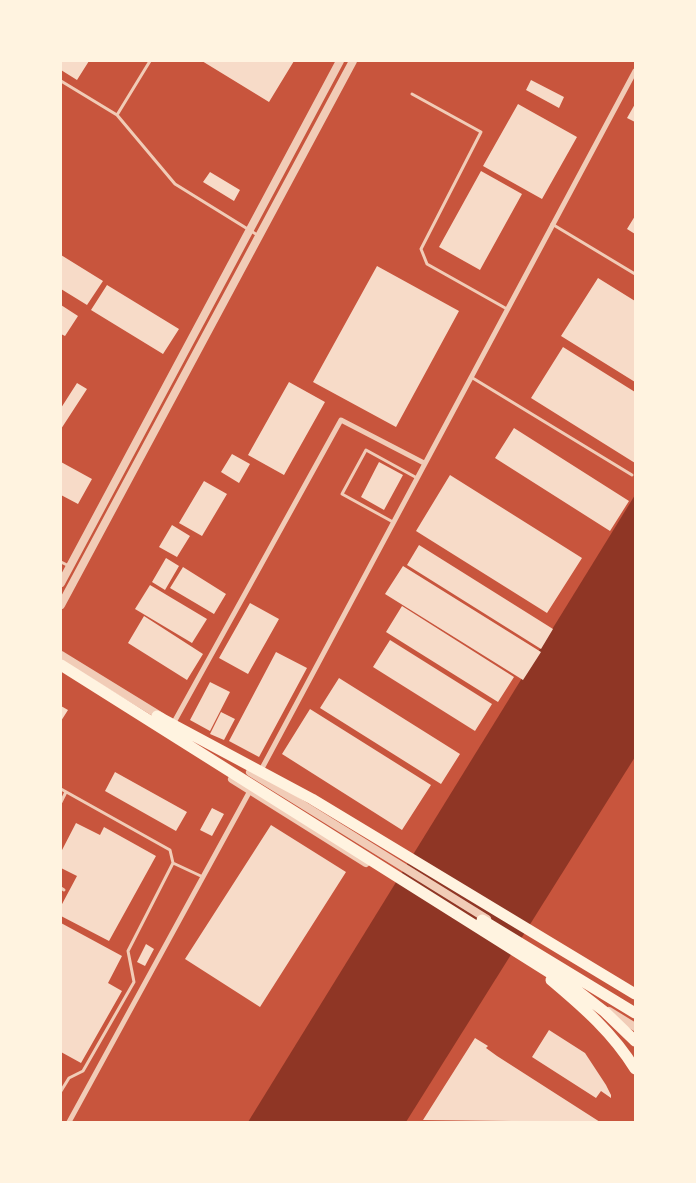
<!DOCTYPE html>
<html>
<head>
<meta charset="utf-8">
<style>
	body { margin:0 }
	#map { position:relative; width:696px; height:1183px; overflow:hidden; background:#c8553d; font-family:Barlow,sans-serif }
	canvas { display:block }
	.frame { position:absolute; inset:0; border:62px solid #fff3e0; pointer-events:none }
</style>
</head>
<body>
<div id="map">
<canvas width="696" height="1183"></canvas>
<div class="frame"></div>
</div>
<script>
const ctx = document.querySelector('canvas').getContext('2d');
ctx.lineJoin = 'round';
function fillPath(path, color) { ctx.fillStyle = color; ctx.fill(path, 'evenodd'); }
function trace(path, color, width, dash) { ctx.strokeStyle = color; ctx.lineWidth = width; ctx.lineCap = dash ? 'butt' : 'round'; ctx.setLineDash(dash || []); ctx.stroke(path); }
const water = new Path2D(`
	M635 495V757L406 1122H248Z`);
const building = new Path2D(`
	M61 61H89L77 80 61 70Z
	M202 61H294L269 102Z
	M531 80 564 97 559 108 526 90Z
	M518 104 577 137 542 199 483 166Z
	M635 104V122L627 118Z
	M481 171 522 194 480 270 439 247Z
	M210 172 240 190 234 201 203 182Z
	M635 216V234L627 229Z
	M61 255 103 281 87 305 61 289Z
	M377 266 459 311 396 427 313 382Z
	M598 278 635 301V382L561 336Z
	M107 285 179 329 163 354 91 310Z
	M61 305 78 316 65 336 61 334Z
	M563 347 635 392V463L531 398Z
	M289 382 325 402 284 475 248 455Z
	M77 383 87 389 61 429V408Z
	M514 428 629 501 610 531 495 458Z
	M232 454 250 464 239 483 221 472Z
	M61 462 92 479 78 504 61 495Z
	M379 462 403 475 384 510 361 497Z
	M450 475 582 558 547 613 416 531Z
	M204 481 227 494 202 536 179 523Z
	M172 525 190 536 177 557 159 547Z
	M419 545 553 629 541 649 407 565Z
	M166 558 179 566 165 590 152 582Z
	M403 566 541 652 523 680 385 594Z
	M183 567 226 594 214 614 170 588Z
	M150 585 207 619 192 643 135 609Z
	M250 603 279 619 248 674 219 658Z
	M402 606 514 677 498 702 386 632Z
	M144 616 203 654 187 680 128 643Z
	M390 640 492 704 475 731 373 667Z
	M276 652 307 668 259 757 229 741Z
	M339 678 460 754 441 784 320 708Z
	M210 682 230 692 210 731 190 720Z
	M61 706 68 710 61 721Z
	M310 709 431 785 402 830 282 754Z
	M221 712 235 719 224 740 210 734Z
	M115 772 187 812 176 831 105 791Z
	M212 808 224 814 212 836 200 830Z
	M76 823 100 835 104 827 156 856 109 941 61 916V906L77 876 61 868V852Z
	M271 825 346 872 260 1007 185 959Z
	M61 923 122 956 108 983 122 991 81 1063 61 1052Z
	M146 944 154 949 145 966 137 962Z
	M549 1030 585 1053 606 1085 611 1095V1098L601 1091 596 1098 532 1057Z
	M475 1038 488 1046 486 1048 497 1056 600 1122 423 1120Z`);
const service = new Path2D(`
	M61 81 117 115 175 184 259 236
	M412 94 481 132 421 249 427 264 507 309
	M117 115 150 61
	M552 224 635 274
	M471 377 632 475
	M393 522 342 494 366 450 417 478
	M61 562 69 566
	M61 789 170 850 173 863 203 877
	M61 802 66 792
	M61 888 64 890
	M61 1091 69 1078 83 1071 134 982 128 951 173 863`);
const minor = new Path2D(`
	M173 724 341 420 424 463
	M260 772 635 71
	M69 1122 251 789`);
const tertiary = new Path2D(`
	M61 583 340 61
	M61 605 353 61
	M61 655 162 717
	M250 772 487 919
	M232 779 366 863
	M609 1011 635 1027`);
const motorway = new Path2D(`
	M61 665 574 988 605 1012 635 1041
	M157 716 312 799 635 994
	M482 920 635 1013
	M551 980C583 1007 613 1033 635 1069`);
fillPath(water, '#8f3625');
fillPath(building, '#f7dbc8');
trace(service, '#f1ccb7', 3);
trace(minor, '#f1ccb7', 5);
trace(tertiary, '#f1ccb7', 8);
trace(motorway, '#fff3e0', 11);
</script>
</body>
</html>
